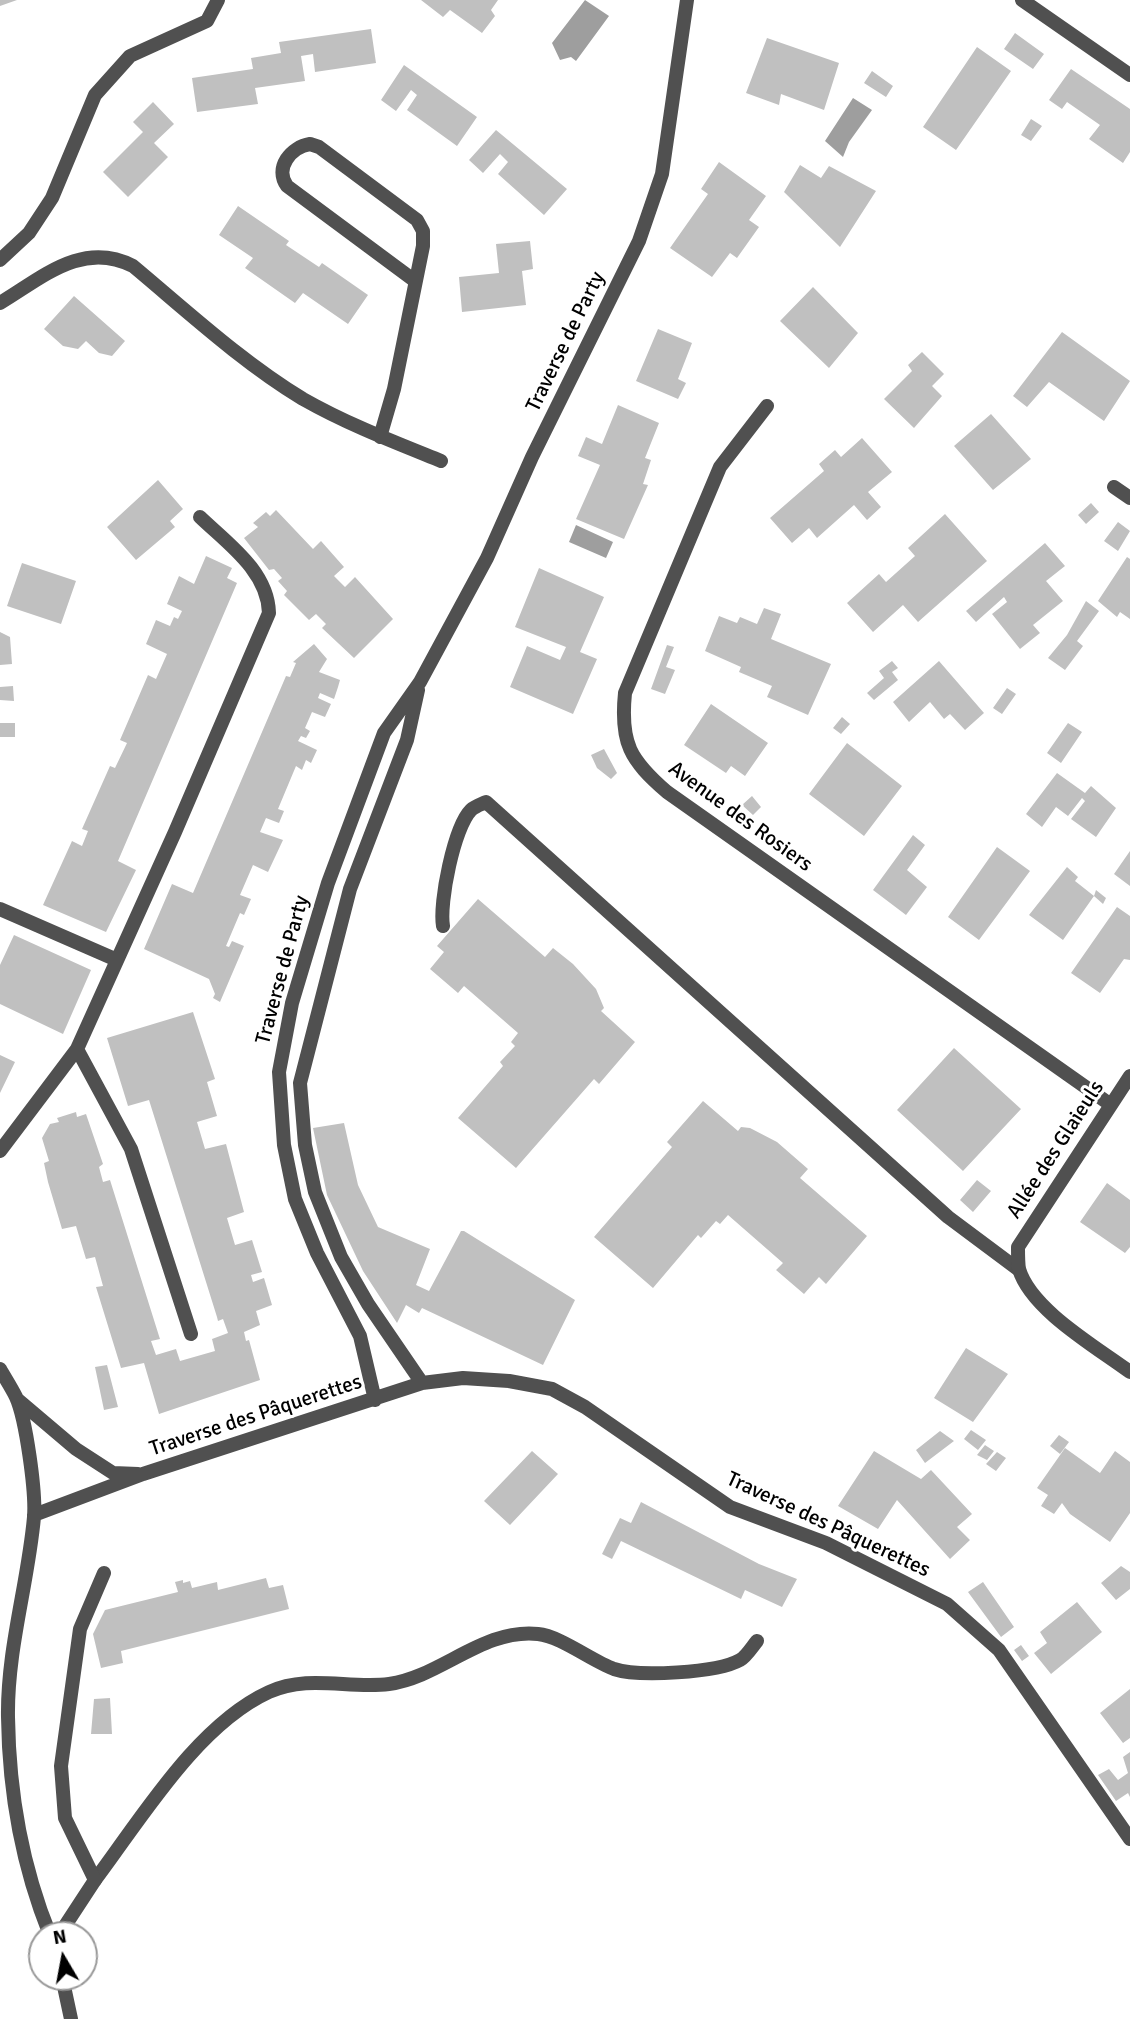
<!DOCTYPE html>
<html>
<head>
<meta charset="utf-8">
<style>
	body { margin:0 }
	#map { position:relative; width:1130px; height:2019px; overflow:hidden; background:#fff; font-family:Signika,sans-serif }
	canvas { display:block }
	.north { position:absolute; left:28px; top:1921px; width:70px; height:70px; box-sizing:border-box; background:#fff; border:2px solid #999; border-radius:50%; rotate:350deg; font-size:19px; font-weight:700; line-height:28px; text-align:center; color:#000 }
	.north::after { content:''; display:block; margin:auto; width:24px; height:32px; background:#000; clip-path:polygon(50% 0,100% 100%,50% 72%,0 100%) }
</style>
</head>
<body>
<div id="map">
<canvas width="1130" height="2019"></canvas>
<div class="north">N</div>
</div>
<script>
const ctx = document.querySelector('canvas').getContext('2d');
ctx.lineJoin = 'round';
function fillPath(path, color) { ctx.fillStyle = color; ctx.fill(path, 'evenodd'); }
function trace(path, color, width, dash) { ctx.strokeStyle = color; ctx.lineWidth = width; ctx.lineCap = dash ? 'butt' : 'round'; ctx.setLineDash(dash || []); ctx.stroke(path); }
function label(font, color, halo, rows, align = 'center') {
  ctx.font = font + ' Signika,sans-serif'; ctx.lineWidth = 6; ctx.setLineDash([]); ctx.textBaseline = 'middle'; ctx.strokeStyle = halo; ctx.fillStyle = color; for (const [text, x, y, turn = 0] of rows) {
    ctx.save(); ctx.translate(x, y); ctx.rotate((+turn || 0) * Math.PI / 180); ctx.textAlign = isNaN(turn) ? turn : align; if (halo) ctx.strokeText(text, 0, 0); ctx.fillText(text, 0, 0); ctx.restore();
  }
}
const water = new Path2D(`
	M585 0 609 16 576 61 571 57 560 60 552 43Z
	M853 98 872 110 849 142 843 157 825 141Z
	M576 525 613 542 606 558 569 542Z`);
const building = new Path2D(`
	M0 0H17L0 6Z
	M421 0H498L491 10 495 16 482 33 450 10 443 17Z
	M371 29 376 63 315 72 313 54 301 56 305 81 255 88 258 104 197 112 192 78 253 69 251 58 281 53 279 42Z
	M1015 33 1044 54 1033 69 1004 49Z
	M767 38 839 63 824 110 781 94 779 105 746 93Z
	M977 47 1011 71 956 150 923 127Z
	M404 65 477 117 457 146 407 110 417 95 411 90 396 111 381 100Z
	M1071 69 1130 109V152L1123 163 1089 139 1100 125 1067 102 1062 109 1049 100Z
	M872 71 893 86 886 97 864 83Z
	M153 102 174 124 154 143 168 157 128 197 103 172 143 132 133 122Z
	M1031 119 1042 126 1031 141 1021 135Z
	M496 130 567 189 544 215 498 174 508 162 500 154 483 173 469 160Z
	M719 162 766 196 749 220 759 227 737 258 730 253 712 277 670 248 708 194 701 189Z
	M800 165 821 178 829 166 876 191 840 247 784 192Z
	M238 206 289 241 286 245 319 267 322 263 368 295 348 324 303 293 295 303 245 268 253 258 219 235Z
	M530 241 533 269 522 271 526 305 462 312 459 277 499 273 496 244Z
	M813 287 858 333 829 368 780 321Z
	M74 296 125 341 112 356 99 353 86 341 78 349 63 346 44 329Z
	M658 329 692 343 678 379 686 383 678 399 636 381Z
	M1062 332 1130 381 1104 421 1049 382 1027 407 1013 396Z
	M922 352 944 374 932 386 942 396 914 428 884 399 912 371 908 365Z
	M618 405 659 423 645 458 651 460 643 484 648 485 624 539 576 519 600 465 578 456 586 437 602 444Z
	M991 414 1031 459 993 490 954 446Z
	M862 438 892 472 868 492 881 507 867 520 854 505 817 538 809 528 792 543 770 518 824 471 819 464 835 450 841 457Z
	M158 480 183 509 170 521 175 527 136 560 107 527Z
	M1091 503 1099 512 1086 524 1078 515Z
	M276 510 313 549 321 541 344 567 334 576 345 587 355 577 393 619 354 658 322 628 326 624 316 614 309 620 284 595 287 591 278 581 282 578 274 569 269 570 244 538 258 527 253 523 266 512 270 516Z
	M945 514 987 561 918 622 903 605 873 632 847 603 879 574 886 582 915 556 908 548Z
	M1118 522 1130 531 1118 551 1104 541Z
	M1045 543 1065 566 1046 581 1063 601 1033 625 1040 633 1020 649 992 614 1007 602 1004 597 976 622 966 611Z
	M206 556 232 568 227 578 237 583 118 861 136 870 106 932 43 905 72 841 82 846 88 831 82 829 110 766 115 768 127 743 120 740 148 675 156 679 167 654 146 644 156 620 170 626 174 617 178 619 182 611 167 604 179 576 194 584Z
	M1127 557 1130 559V619L1120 612 1117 617 1098 601Z
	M22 563 76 581 61 624 7 606Z
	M539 568 604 597 580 652 597 659 573 714 510 687 527 646 560 660 566 647 515 627Z
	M1086 601 1099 611 1077 641 1083 646 1065 670 1048 658 1067 635Z
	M764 608 781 614 771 639 831 664 808 715 767 697 772 686 739 672 741 667 705 651 719 616 737 623 740 617 757 624Z
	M0 632 10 637 12 664 0 665Z
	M314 644 327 659 319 672 340 680 338 687 334 699 320 693 318 698 331 704 325 717 312 712 305 728 310 731 306 738 301 736 298 741 317 750 311 763 306 760 302 770 296 766 278 809 284 811 279 823 266 818 260 832 283 840 268 872 253 865 240 895 251 899 244 915 240 913 226 946 229 947 232 941 244 946 220 1002 213 998 215 994 209 979 144 949 172 884 193 893 286 676 290 677 296 663 293 662Z
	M667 645 674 647 666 667 675 670 665 694 651 689Z
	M892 661 898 668 892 672 898 680 874 700 867 693 884 678 879 671Z
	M939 661 984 713 965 730 950 714 944 719 930 702 909 722 893 702Z
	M13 686 14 701 0 700V687Z
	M1007 688 1016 694 1002 714 993 708Z
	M711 704 768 743 745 776 731 766 726 773 684 745Z
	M842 717 850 724 841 734 833 728Z
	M0 723H15V737H0Z
	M1068 723 1082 732 1061 763 1047 753Z
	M847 743 902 786 864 836 809 794Z
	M604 749 617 773 611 779 597 768 591 755Z
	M1057 773 1085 793 1091 786 1116 808 1096 837 1071 819 1085 801 1082 798 1068 816 1056 807 1042 827 1026 814Z
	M752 796 761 807 753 815 742 805Z
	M913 835 925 845 907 870 927 887 906 915 873 890Z
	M997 847 1030 871 979 940 948 917Z
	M1130 851V886L1114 874Z
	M1067 867 1078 877 1075 881 1094 896 1063 940 1029 915Z
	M1096 890 1106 898 1103 904 1094 896Z
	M478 899 545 957 553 948 573 964 596 989 604 1008 601 1011 635 1042 599 1084 594 1079 516 1168 458 1118 503 1066 500 1062 515 1046 511 1042 518 1033 464 986 458 993 430 969 444 952 437 946Z
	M1117 907 1130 916V960L1124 959 1100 993 1071 973Z
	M14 935 91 970 63 1034 0 1004V965Z
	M193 1012 215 1079 207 1082 217 1116 197 1122 205 1149 226 1144 244 1212 227 1218 235 1245 252 1240 262 1272 251 1275 253 1282 264 1278 272 1305 256 1311 260 1325 244 1332 246 1341 249 1340 260 1380 159 1414 144 1363 121 1368 96 1287 103 1286 95 1257 86 1259 76 1226 62 1229 48 1182 44 1163 49 1161 42 1138 50 1124 59 1122 57 1118 76 1112 77 1117 86 1114 103 1164 99 1167 103 1182 110 1180 159 1336 160 1339 151 1341 156 1355 176 1349 180 1361 215 1351 212 1339 228 1333 223 1319 218 1321 217 1317 149 1100 128 1106 107 1038Z
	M954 1048 1021 1109 963 1171 897 1110Z
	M0 1055 15 1062 0 1093Z
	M703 1101 738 1131 741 1127 750 1128 777 1142 808 1169 800 1178 867 1236 826 1284 819 1277 804 1294 776 1270 783 1263 728 1215 720 1224 716 1221 701 1238 698 1235 653 1288 594 1237 672 1147 667 1142Z
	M344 1123 358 1185 378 1227 430 1249 416 1285 429 1291 461 1231H464L575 1300 543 1365 422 1308 419 1313 406 1305 397 1323 363 1271 327 1195 313 1128Z
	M977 1180 991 1191 973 1212 960 1200Z
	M1107 1183 1130 1200V1247L1125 1253 1080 1222Z
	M966 1348 1008 1374 973 1422 934 1398Z
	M107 1365 118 1407 104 1410 95 1367Z
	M971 1430 986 1440 978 1450 964 1439Z
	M940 1431 954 1441 925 1463 916 1450Z
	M1059 1435 1069 1442 1060 1454 1050 1446Z
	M985 1445 994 1451 987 1460 977 1455Z
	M1065 1448 1100 1473 1115 1451 1130 1462V1513L1110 1542 1070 1514 1062 1503 1054 1514 1041 1506 1048 1495 1037 1488Z
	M532 1451 558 1474 510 1525 484 1501Z
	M874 1451 921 1479 931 1470 972 1514 957 1527 970 1540 950 1559 897 1500 878 1529 838 1506Z
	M997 1452 1006 1458 996 1471 986 1464Z
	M641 1502 759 1564 797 1579 782 1607 745 1590 741 1599 621 1541 612 1559 602 1554 620 1518 631 1523Z
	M1121 1566 1130 1572V1589L1116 1600 1101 1583Z
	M266 1578 269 1588 283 1585 289 1609 121 1651 123 1663 101 1668 93 1634 105 1610 178 1592 175 1582 183 1580V1583L190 1581 192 1588 217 1582 218 1590Z
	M983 1582 1014 1627 1001 1637 968 1592Z
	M1077 1602 1102 1632 1051 1674 1034 1653 1047 1643 1040 1632Z
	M1021 1645 1029 1656 1022 1661 1014 1650Z
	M1130 1689V1738L1123 1743 1100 1713Z
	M110 1698 112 1734H91L94 1699Z
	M1130 1752V1797L1128 1793 1116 1801 1098 1775 1109 1769 1118 1780 1128 1773 1123 1757Z`);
const lane = new Path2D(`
	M0 260 29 233 52 198 95 95 130 56 207 21 218 0
	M443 926C439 903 454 827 471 810 475 806 482 804 486 802L948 1217 1019 1270
	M95 1880C141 1819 197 1725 269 1692 308 1674 348 1689 389 1684 441 1677 483 1628 538 1634 560 1636 592 1661 614 1669 638 1677 717 1673 740 1660 746 1657 752 1647 757 1641`);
const street = new Path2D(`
	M1022 0 1130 75
	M0 303C42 278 82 240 133 266 188 312 242 362 303 399 347 424 394 442 441 461
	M767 406 720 467 625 693C620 743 630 760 667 792L1111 1105
	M380 437 394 389 423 246V231L417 220 319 147 310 144C291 147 274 168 287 186L415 281
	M1114 487 1130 498
	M418 690 407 740 350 889 300 1083 305 1145 315 1192 341 1257 368 1304 422 1383
	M0 909 117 960
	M77 1049 131 1149 191 1334
	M1130 1076 1018 1247C1018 1254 1018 1263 1019 1269 1031 1310 1098 1348 1130 1372
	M0 1151 77 1049 175 832 269 613C268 571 227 543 200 517
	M0 1369C5 1378 11 1387 16 1397 26 1419 36 1492 34 1517 28 1584 7 1649 8 1717 9 1792 22 1866 50 1935
	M17 1399 76 1449 113 1473 138 1474
	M375 1400 360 1336 317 1253 295 1199 284 1145 279 1072 292 1003 328 883 384 733 420 682 487 558 532 457 639 241 662 174 687 0
	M34 1515 143 1474 422 1383 463 1378 509 1381 552 1389 585 1407 730 1507 826 1543 947 1604 999 1650 1130 1839
	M59 1935 95 1880 65 1818 61 1766 80 1629 104 1573
	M62 1977 71 2019`);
const streetNames = [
	["Traverse de Party",566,342,-64],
	["Avenue des Rosiers",740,817,36],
	["Traverse de Party",283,970,-75],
	["Allée des Glaieuls",1056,1150,-57],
	["Traverse des Pâquerettes",256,1416,-18],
	["Traverse des Pâquerettes",828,1525,25]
];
fillPath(water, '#9e9e9e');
fillPath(building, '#c0c0c0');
trace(lane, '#505050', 14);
trace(street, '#505050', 14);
label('21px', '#000', '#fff', streetNames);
</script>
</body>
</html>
